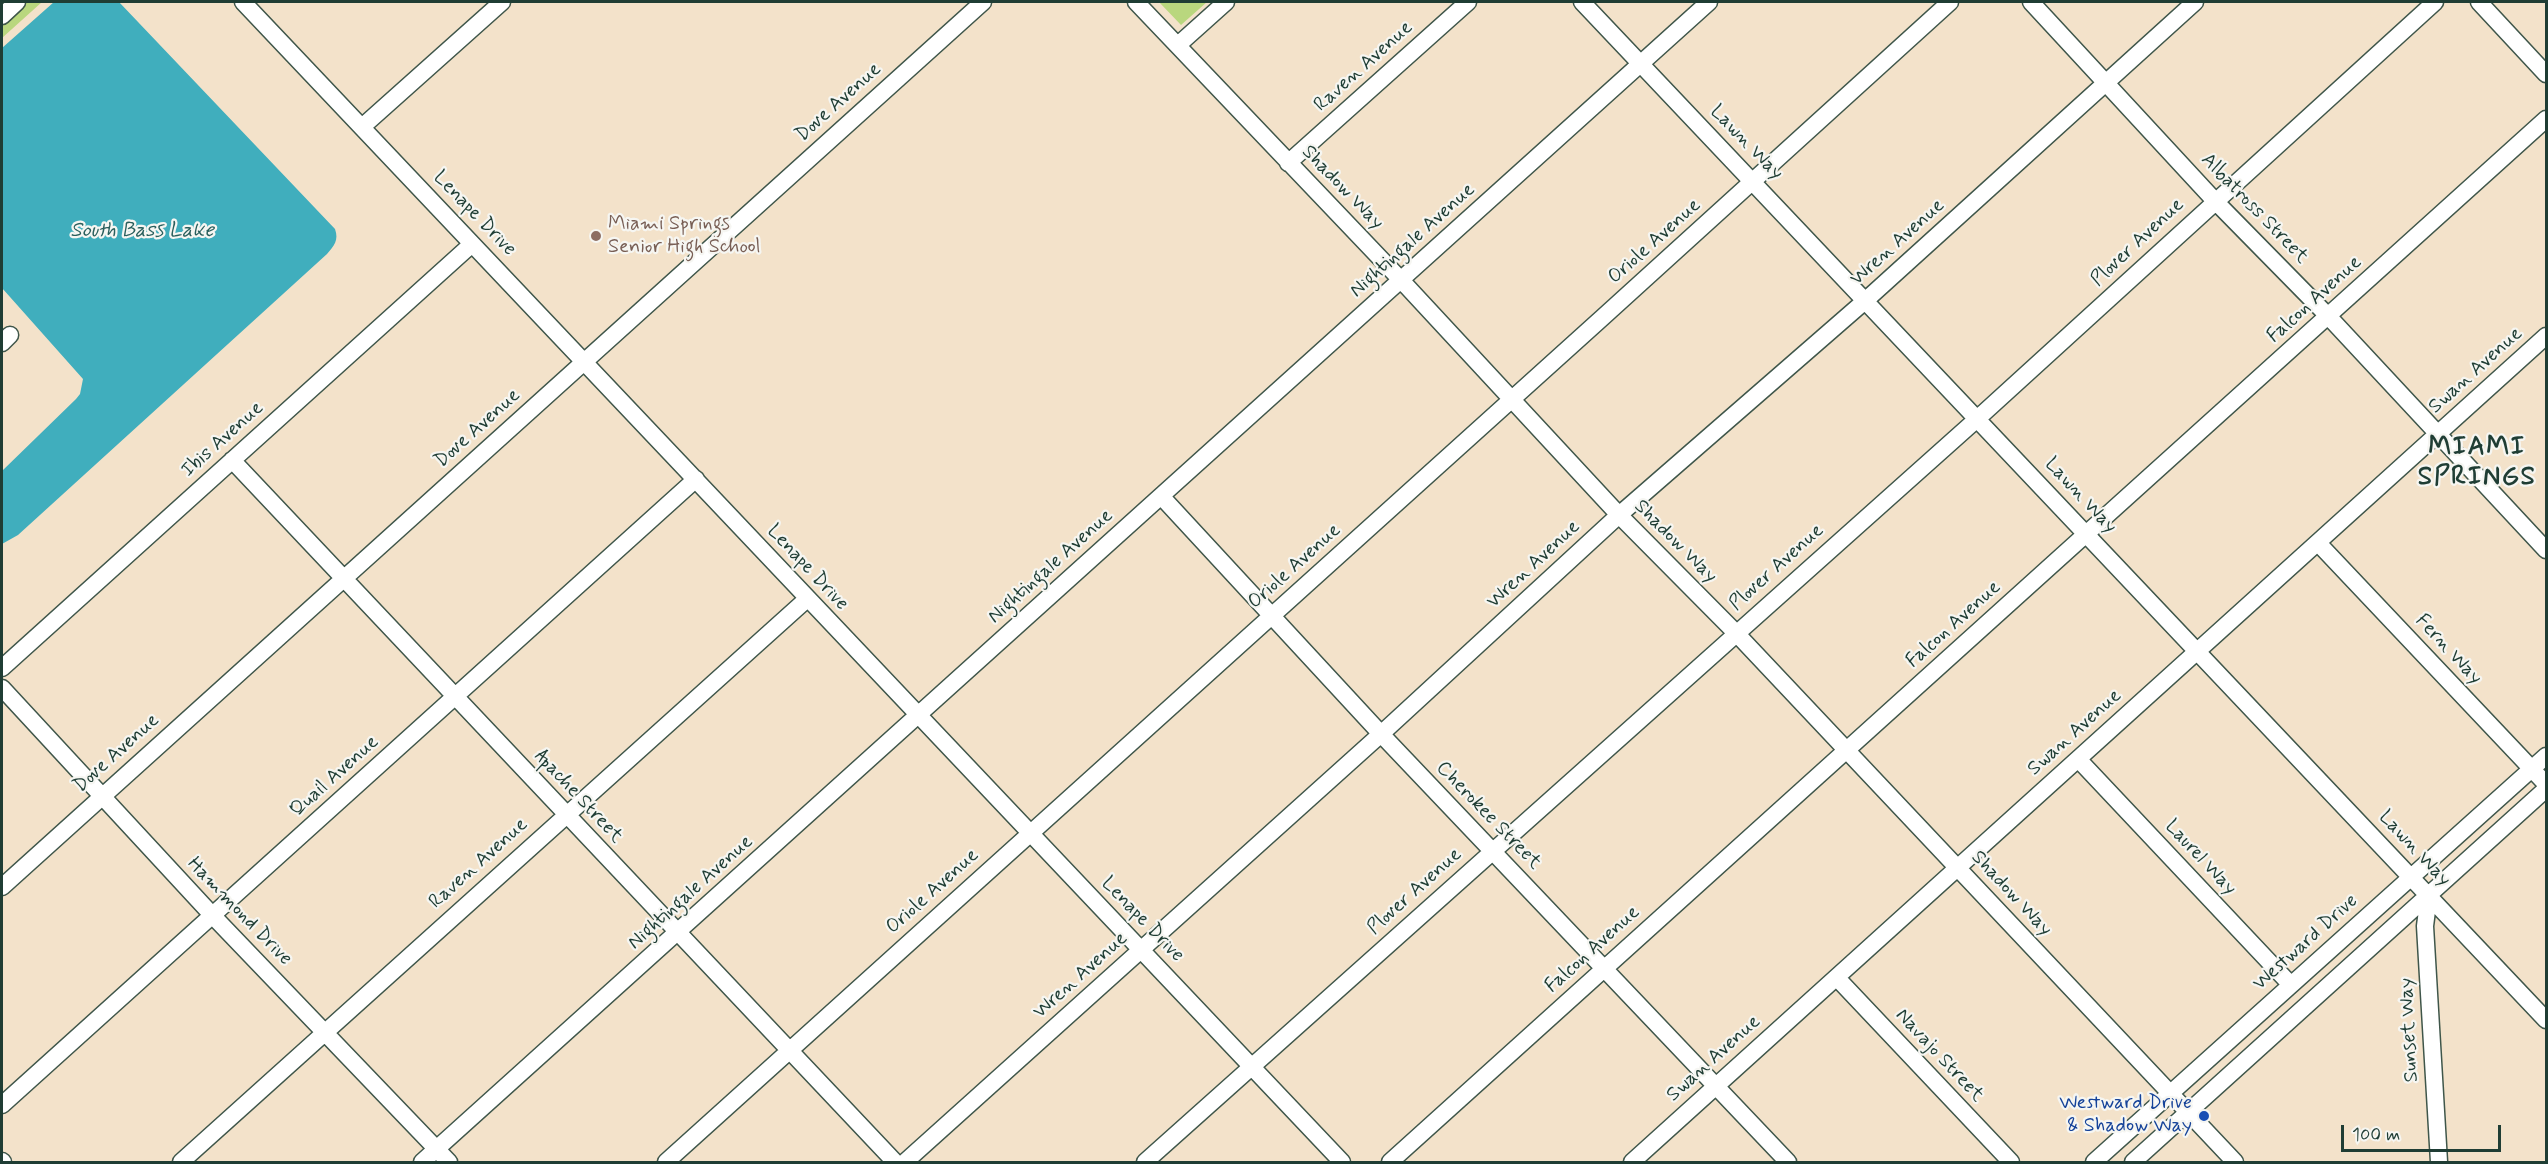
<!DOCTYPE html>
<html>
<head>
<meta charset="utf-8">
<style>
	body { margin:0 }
	#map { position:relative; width:2548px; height:1164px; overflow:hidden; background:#f3e2ca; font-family:Mynerve,sans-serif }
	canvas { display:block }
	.frame { position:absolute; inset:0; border:3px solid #1f3d34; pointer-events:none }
	.scale { position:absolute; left:2341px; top:1125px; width:160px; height:27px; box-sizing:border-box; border:3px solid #1f3d34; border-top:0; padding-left:8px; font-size:18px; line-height:21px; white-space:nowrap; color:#1f3d34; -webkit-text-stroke:4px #f6f6f2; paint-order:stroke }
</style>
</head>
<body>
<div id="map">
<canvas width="2548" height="1164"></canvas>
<div class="frame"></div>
<div class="scale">100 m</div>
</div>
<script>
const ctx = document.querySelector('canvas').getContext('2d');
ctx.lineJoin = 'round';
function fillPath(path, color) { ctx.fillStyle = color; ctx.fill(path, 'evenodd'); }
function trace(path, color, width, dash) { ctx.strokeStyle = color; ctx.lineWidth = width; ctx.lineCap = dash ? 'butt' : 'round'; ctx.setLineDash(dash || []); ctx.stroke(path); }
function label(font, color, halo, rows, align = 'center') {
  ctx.font = font + ' Mynerve,sans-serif'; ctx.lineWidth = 4.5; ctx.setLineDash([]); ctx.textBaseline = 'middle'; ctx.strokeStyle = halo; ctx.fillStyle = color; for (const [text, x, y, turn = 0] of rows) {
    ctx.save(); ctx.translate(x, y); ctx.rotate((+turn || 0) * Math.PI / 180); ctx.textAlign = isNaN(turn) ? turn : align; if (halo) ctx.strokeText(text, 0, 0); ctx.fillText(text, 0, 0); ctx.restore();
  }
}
const green = new Path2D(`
	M24 2H42L2 38V22Z
	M1159 2H1207L1181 25Z`);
const water = new Path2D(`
	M54 2H119L335 229C339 240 334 246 327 254L18 535 2 544V471L76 399 80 394 83 379 2 288V48Z`);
const minor = new Path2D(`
	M243 2 1342 1162
	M1136 2 1401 280 1619 515 1736 633 2235 1162
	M1582 2 2546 1020
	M2031 2 2215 201 2329 317 2546 550
	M2479 2 2546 74
	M2 16 17 2
	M1178 45 1226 2
	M362 127 502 2
	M1288 163 1468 2
	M2 343 10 335
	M232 460 895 1162
	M1161 496 1381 734 1788 1162
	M2319 544 2546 784
	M2 668 472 244
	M2 688 213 916 449 1162
	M2078 759 2291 985
	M2 887 983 2
	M2429 895 2425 926 2439 1162
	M1837 978 2011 1162
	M2 1105 696 479
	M2 1161 3 1162
	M181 1162 807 599
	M422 1162 1709 2
	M666 1162C1093 775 1524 391 1950 2
	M905 1162 1381 734 1619 515 1866 300 2195 2
	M1145 1162 1977 419 2435 2
	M1390 1162 2546 119
	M1632 1162 2546 336
	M2094 1162 2546 756
	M2133 1162 2546 789`);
const markers = [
	[596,236,6,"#8d6e63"],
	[2204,1116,6,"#1a4fb4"]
];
const streetNames = [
	["Raven Avenue",1364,67,-42],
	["Dove Avenue",839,103,-42],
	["Lawn Way",1746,143,46],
	["Shadow Way",1342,188,46],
	["Albatross Street",2254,209,46],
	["Lenape Drive",474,214,46],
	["Nightingale Avenue",1413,241,-42],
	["Oriole Avenue",1655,242,-42],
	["Wren Avenue",1898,243,-42],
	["Plover Avenue",2138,243,-43],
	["Falcon Avenue",2315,300,-42],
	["Swan Avenue",2476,371,-42],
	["Dove Avenue",478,429,-42],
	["Ibis Avenue",223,440,-42],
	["Lawn Way",2080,496,47],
	["Shadow Way",1675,542,45],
	["Wren Avenue",1534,565,-43],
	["Nightingale Avenue",1051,567,-42],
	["Oriole Avenue",1295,567,-42],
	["Lenape Drive",807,568,47],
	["Plover Avenue",1777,568,-42],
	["Falcon Avenue",1954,625,-42],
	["Fern Way",2448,650,47],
	["Swan Avenue",2075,733,-42],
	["Dove Avenue",117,754,-42],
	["Quail Avenue",335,777,-42],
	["Apache Street",578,797,47],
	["Cherokee Street",1488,816,46],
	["Lawn Way",2414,849,47],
	["Laurel Way",2200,858,47],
	["Raven Avenue",479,864,-42],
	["Oriole Avenue",933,892,-42],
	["Plover Avenue",1415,892,-42],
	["Nightingale Avenue",691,893,-42],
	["Shadow Way",2011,894,47],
	["Hammond Drive",239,912,46],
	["Lenape Drive",1142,920,46],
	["Westward Drive",2306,943,-42],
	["Falcon Avenue",1593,950,-42],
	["Wren Avenue",1081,976,-42],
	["Sunset Way",2410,1030,-93],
	["Navajo Street",1939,1056,47],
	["Swan Avenue",1714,1059,-42]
];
const educationNames = [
	["Miami Springs",608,225],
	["Senior High School",608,248]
];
const transitNames = [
	["Westward Drive",2192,1104],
	["& Shadow Way",2192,1127]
];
const waterNames = [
	["South Bass Lake",142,232]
];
const districtNames = [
	["MIAMI",2477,449],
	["SPRINGS",2477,479]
];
fillPath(green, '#b9d77e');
fillPath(water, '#40aebd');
trace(minor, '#3f564a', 19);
trace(minor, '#fff', 16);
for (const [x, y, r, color] of markers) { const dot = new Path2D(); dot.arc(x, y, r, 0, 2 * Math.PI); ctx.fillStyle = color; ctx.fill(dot); trace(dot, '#f6f6f2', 2); }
label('20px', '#1f3d34', '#f6f6f2', streetNames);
label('20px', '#785e54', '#f6f6f2', educationNames, 'left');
label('20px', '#164399', '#f6f6f2', transitNames, 'right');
label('italic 21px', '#295f5d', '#f6f6f2', waterNames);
ctx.letterSpacing = '1.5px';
label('bold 26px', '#1f3d34', '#f6f6f2', districtNames);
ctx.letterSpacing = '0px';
</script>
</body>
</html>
